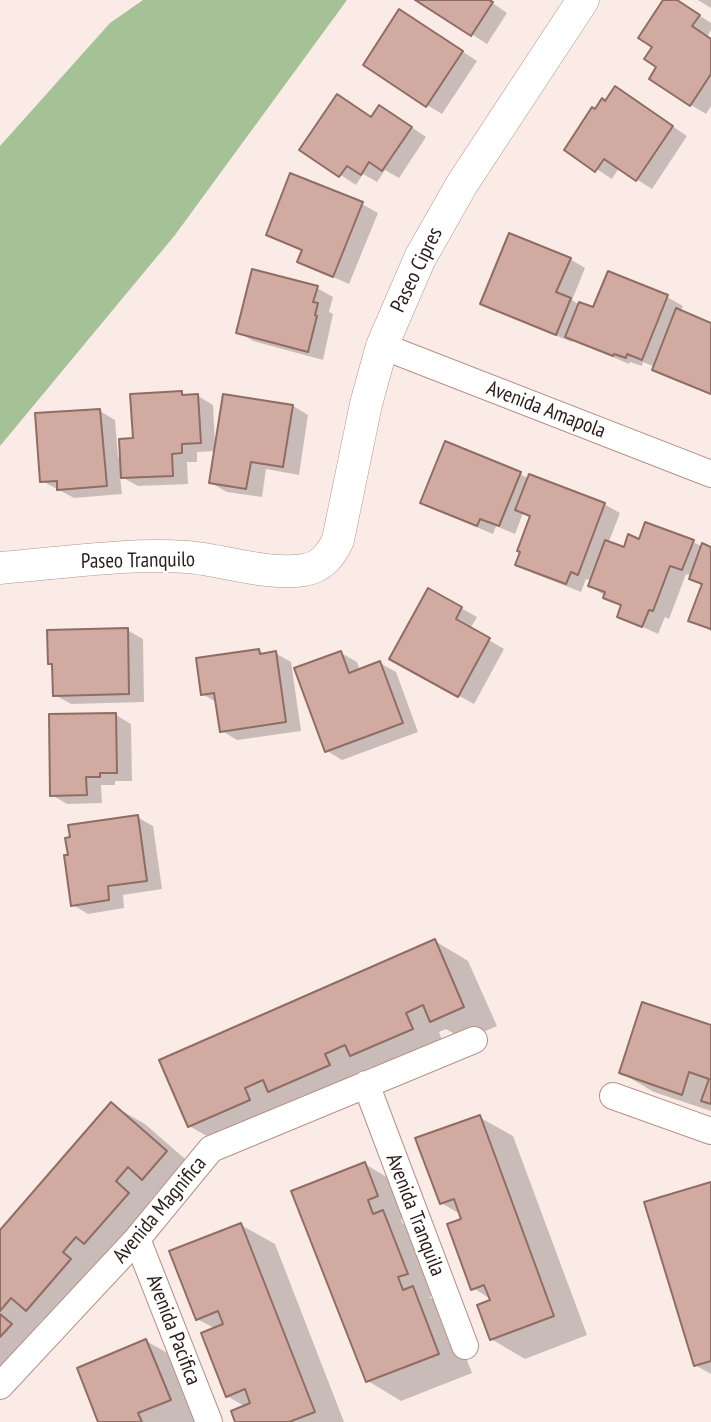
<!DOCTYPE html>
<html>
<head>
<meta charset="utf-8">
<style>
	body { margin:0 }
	canvas { display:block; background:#fbebe6 }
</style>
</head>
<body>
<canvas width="711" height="1422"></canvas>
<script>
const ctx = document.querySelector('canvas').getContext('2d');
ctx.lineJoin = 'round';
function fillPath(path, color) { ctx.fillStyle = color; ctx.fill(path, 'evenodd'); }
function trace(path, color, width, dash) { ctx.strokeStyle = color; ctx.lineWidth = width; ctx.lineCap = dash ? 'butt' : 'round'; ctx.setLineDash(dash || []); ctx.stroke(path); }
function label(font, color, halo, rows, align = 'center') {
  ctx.font = font + ' "PT Sans Narrow",sans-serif'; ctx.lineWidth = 5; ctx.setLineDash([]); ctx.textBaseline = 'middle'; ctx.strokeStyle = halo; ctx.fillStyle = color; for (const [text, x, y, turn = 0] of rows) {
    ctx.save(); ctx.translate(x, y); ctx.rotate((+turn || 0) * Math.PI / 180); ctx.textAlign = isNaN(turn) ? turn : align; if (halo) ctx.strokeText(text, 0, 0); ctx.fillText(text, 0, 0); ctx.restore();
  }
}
const forest = new Path2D(`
	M143 0H347L175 235 0 446V146L110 23Z`);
const shadow = new Path2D(`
	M418 0H488L507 13 487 44Z
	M665 0H675L711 23V30L707 37 711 39V106L706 114 691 105 654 46Z
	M698 0H711V8L706 5Z
	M415 20 477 61 442 114 427 105Z
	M631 98 687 136 652 189 619 168 612 179 566 149 595 111 606 103Z
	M395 116 426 137 399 178 385 170 377 182 363 174 356 185 302 150 372 118Z
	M291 175 362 204 378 213 349 284 299 262 303 251 268 234Z
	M570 259 585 268 572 300 580 305 594 309 609 273 667 297 683 306 680 312 711 324V395L669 378 654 369 655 367 643 362 642 366 630 362 629 364 573 340 572 342 498 312 483 303Z
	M317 288 333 297 329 312 333 314 323 360 253 341 238 332Z
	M182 393 188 396H198L213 405 215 443 293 406 308 415 299 475 266 469 262 497 227 492 211 483 216 451 197 452V462H187L188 484 138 486 120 476 122 494 74 498 42 481 100 411 115 420 118 457H122L135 440Z
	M520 474 529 479 604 504 620 513 608 544 625 550 640 541 693 542 703 547 711 548V631L690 620 703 586 691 579 692 576 686 574 669 619 665 617 658 634 619 616 622 607 590 586 592 581 586 579 581 592 533 573 517 564 532 517 523 513 515 534 496 526 493 534 438 511 423 502Z
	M429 590 477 617 470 629 504 649 474 704 392 659Z
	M127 630 143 639 144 702 71 704 55 695Z
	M259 651 265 655 275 653 291 662 301 731 237 740 222 731 218 703 202 694Z
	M341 653 357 662 360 671 380 663 396 672 418 732 342 760 327 751Z
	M116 715 131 724 132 781H115V785H101L102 803 67 804 52 795Z
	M137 817 153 826 162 889 123 895 124 908 88 914 73 905Z
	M435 941 468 961 497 1026 465 1040 446 1029 439 1032 445 1048 385 1075 372 1067 358 1073 363 1084 223 1145 189 1126Z
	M711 1027V1111L654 1092 621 1073Z
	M112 1105 145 1124 200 1172 177 1198 161 1188 149 1202 162 1213 61 1328 43 1319 31 1333 44 1345 0 1395V1232Z
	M479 1117 513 1136 587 1335 525 1359 491 1339 494 1301 473 1288 462 1215 441 1203Z
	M365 1164 398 1184 411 1215 401 1219 402 1223 417 1232 441 1293 429 1297 447 1307 472 1373 401 1401 368 1381Z
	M711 1183V1374L695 1365Z
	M241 1225 275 1244 344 1422H237L246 1407 227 1396 216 1329 197 1319Z
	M146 1341 180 1360 197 1422H100Z`);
const building = new Path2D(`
	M415 0H489L493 2 471 36Z
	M663 0H677L700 15 692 26 711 39V74L690 106 649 79 656 67 644 59 652 47 638 38Z
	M399 9 463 51 426 107 363 65Z
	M615 86 673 126 636 181 604 159 595 172 564 150 592 107 595 109 602 98 605 101Z
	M337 94 371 117 379 105 412 127 382 171 369 162 361 175 347 166 339 177 299 150Z
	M290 173 363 202 333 277 297 262 302 250 266 235Z
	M509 233 571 258 556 292 571 298 556 335 480 304Z
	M252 269 318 286 313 302 318 303 315 315 317 316 308 352 236 333Z
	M608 271 668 295 642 360 627 354 626 358 614 354 613 356 565 337 579 302 593 307Z
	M676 308 711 323V394L652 370Z
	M182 391V395L198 394 201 443 182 444V453L172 454 173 476 121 478 119 439 133 438 130 394Z
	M223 394 293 405 283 467 251 462 246 489 209 483Z
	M100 409 107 486 57 490V481L40 482 35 413Z
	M445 441 521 472 499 526 480 519 477 526 420 503Z
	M529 474 605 503 578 575 571 572 566 584 515 565 520 552 517 551 530 516 515 510Z
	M645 522 694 540 682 570 670 566 653 611 649 610 642 627 617 617 621 605 603 598 605 592 588 586 605 540 624 547 628 534 639 539Z
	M702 543 711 547V629L688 621 702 584 689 579Z
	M428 588 462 607 456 619 490 638 458 697 389 659Z
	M128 628 129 694 53 696 52 664H48L47 630Z
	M259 649 260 654 276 651 286 722 220 732 214 693 201 695 196 658Z
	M341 651 349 673 380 661 403 723 325 752 294 668Z
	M116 713 117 773H100V777H86L87 795 50 796 49 714Z
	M138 815 147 881 108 886 109 900 71 906 64 855H68L65 838 70 837 68 825Z
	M435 939 464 1007 430 1022 423 1005 406 1013 413 1029 350 1056 345 1045 325 1054 330 1065 268 1092 263 1080 245 1088 250 1100 188 1127 159 1060Z
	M642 1002 711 1025V1104L701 1101 709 1079 689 1072 682 1095 619 1073Z
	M111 1102 167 1151 142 1180 128 1167 116 1181 129 1193 84 1244 76 1237 63 1252 71 1259 26 1311 11 1298 0 1311V1230Z
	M480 1115 554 1316 490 1340 477 1305 490 1300 484 1285 471 1290 447 1224 461 1219 454 1199 440 1204 415 1138Z
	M365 1162 378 1196 368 1200 373 1214 383 1210 408 1274 398 1277 403 1290 413 1286 439 1354 366 1382 291 1191Z
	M711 1182V1361L694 1366 644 1202Z
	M241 1223 315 1412 289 1422H235L231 1411 250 1403 245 1389 226 1397 201 1333 223 1324 218 1311 196 1320 169 1251Z
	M0 1314 12 1324 0 1337Z
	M146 1339 171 1400 138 1413 142 1422H98L77 1368Z`);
const minor = new Path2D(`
	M382 346 711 474
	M366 1084 465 1346
	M613 1096 711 1131
	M137 1239 209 1422
	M0 1386 137 1239 211 1149 474 1040`);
const tertiary = new Path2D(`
	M0 568C62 563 126 553 187 557 224 560 268 576 304 570 322 567 331 555 338 540L366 404 382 346 420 258 462 184 583 0`);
const streetNames = [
	["Paseo Cipres",417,270,-64],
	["Avenida Amapola",546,410,21],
	["Paseo Tranquilo",138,561,-1],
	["Avenida Magnifica",160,1210,-50],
	["Avenida Tranquila",415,1215,69],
	["Avenida Pacifica",173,1330,69]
];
fillPath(forest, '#a5c196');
fillPath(shadow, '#0003');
fillPath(building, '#d1aba1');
trace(building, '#8f6d63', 2);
trace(minor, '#b59286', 28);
trace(tertiary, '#b59286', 33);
trace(minor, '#fff', 26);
trace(tertiary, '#fff', 32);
label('21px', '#2b1d19', '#fff', streetNames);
</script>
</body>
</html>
